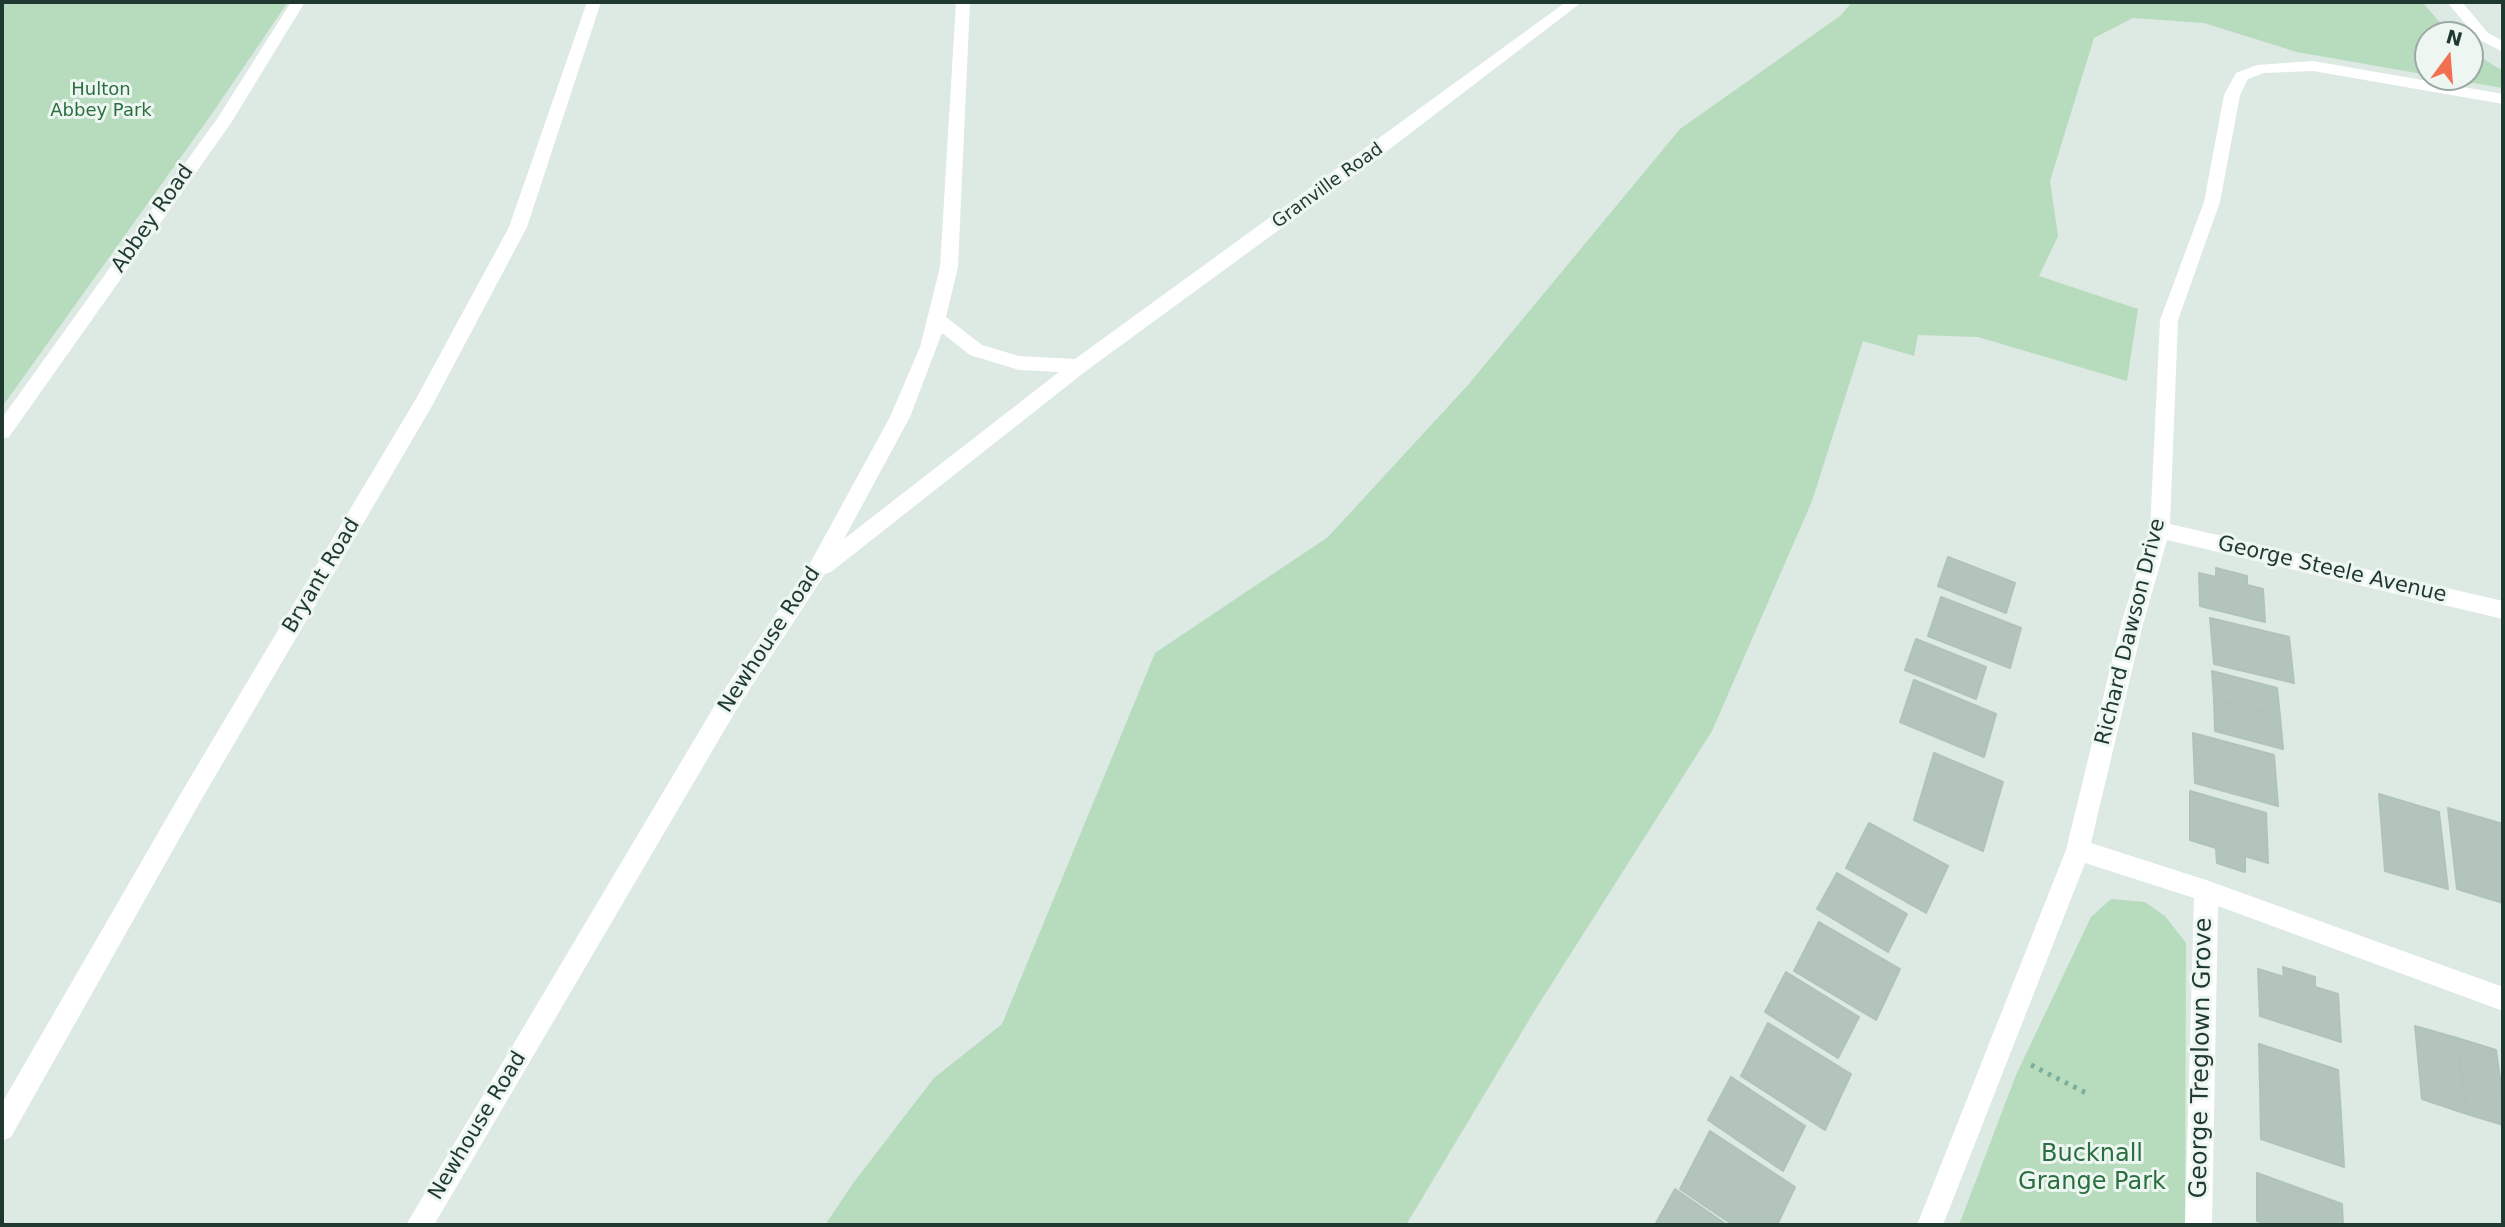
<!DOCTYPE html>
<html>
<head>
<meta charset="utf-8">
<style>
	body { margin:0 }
	#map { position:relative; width:2505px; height:1227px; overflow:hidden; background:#dde9e3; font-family:"DejaVu Sans",sans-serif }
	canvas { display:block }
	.frame { position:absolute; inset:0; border:4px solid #1f3930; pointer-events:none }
	.north { position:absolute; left:2414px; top:21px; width:70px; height:70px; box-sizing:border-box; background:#eef6f1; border:2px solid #9baaa4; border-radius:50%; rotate:16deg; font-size:19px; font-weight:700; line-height:28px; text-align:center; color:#1f3930 }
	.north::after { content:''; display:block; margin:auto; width:24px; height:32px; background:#f26f52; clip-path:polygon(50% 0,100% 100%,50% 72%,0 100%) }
</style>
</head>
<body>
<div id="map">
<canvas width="2505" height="1227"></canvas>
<div class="frame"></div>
<div class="north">N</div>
</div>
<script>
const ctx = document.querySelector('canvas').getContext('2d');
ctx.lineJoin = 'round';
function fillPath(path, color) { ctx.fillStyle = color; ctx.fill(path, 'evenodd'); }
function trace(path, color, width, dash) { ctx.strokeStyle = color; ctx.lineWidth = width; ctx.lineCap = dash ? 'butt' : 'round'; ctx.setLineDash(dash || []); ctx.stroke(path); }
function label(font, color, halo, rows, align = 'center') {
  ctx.font = font + ' "DejaVu Sans",sans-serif'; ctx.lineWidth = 6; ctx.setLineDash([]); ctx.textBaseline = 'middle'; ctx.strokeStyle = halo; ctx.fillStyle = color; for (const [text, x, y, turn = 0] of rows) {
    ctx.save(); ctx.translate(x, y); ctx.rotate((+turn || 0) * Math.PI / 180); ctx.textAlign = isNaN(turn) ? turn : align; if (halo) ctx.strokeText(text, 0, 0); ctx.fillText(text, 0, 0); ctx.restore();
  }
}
const green = new Path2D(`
	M2 2H288L211 115 2 407Z
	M1852 2H2422L2451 35H2428V75L2297 52 2204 23 2133 18 2094 38 2050 181 2058 236 2039 276 2138 309 2127 381 1978 337 1918 335 1914 356 1863 341 1812 501 1712 731 1535 1010 1406 1225H825L854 1182 934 1078 1002 1024 1155 653 1328 537 1468 385 1680 129 1840 16Z
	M2470 51 2503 71V88L2439 77H2470Z
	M2111 899 2145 902 2165 916 2186 943 2185 1225H1959L2016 1075 2091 917Z`);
const building = new Path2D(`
	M1948 557 2015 583 2006 613 1938 586Z
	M2216 568 2247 576V585L2263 589 2265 622 2200 606 2199 573 2216 577Z
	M1941 597 2021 628 2010 668 1928 636Z
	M2210 618 2289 637 2294 683 2214 664Z
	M1916 639 1986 667 1976 699 1905 670Z
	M2212 671 2277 688 2280 716 2214 699Z
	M1914 680 1996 714 1984 757 1900 722Z
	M2214 699 2280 716 2283 749 2215 731Z
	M2193 733 2274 755 2278 806 2195 783Z
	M1934 753 2003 782 1993 816 1924 786Z
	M1924 786 1993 816 1983 851 1914 820Z
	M2190 791 2266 813 2268 863 2245 856V872L2217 863 2216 848 2190 840Z
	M2379 794 2439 812 2448 889 2385 871Z
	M2448 808 2503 824V903L2457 889Z
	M1869 823 1948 866 1926 913 1846 868Z
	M1837 873 1907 914 1888 952 1817 909Z
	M1819 922 1900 969 1876 1020 1794 971Z
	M2283 967 2315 977V987L2338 994 2341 1042 2260 1016 2258 969 2284 977Z
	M1786 972 1859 1017 1838 1058 1765 1012Z
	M1768 1023 1851 1074 1825 1130 1741 1076Z
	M2415 1026 2457 1038 2467 1114 2422 1099Z
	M2457 1038 2496 1050 2503 1100V1125L2467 1114Z
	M2259 1044 2338 1070 2341 1114 2260 1087Z
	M1731 1077 1805 1126 1783 1171 1708 1120Z
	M2260 1087 2341 1114 2344 1167 2261 1139Z
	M1710 1131 1795 1187 1777 1225H1733L1680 1189Z
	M2257 1173 2342 1204 2343 1225H2270L2257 1221Z
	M1675 1189 1727 1225H1655Z`);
const path = new Path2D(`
	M2031 1065 2088 1094`);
const minor = new Path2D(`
	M291 2H305L231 123 9 437 2 439V418L219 116Z
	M587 2H601L527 227 432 406 200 802 11 1137 2 1141V1103L184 788 417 397 509 227Z
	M956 2H970L958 267 946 317 982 345 1019 356 1075 359 1566 2H1582L1391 148 1086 371 831 572 825 574 738 707 434 1225H406L722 693 808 567 890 417 920 347 940 267ZM942 333 970 355 1019 370 1059 372 844 539 910 417Z
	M2447 2H2462L2488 33 2503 41V52L2478 39Z
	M2313 61 2503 94V104L2313 71 2264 73 2248 79 2240 95 2220 202 2178 320 2170 524 2503 601V619L2167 540 2143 624 2091 843 2206 880 2503 987V1011L2218 906 2212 1225H2185L2194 898 2085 863 1943 1225H1917L2066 850 2121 624 2150 530 2160 320 2204 202 2224 95 2236 73 2257 65Z`);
const farParknames = [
	["Hulton",101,90],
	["Abbey Park",101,111]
];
const farStreetnames = [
	["Granville Road",1328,186,-36]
];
const streetNames = [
	["Abbey Road",153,219,-55],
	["George Steele Avenue",2332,570,13],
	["Bryant Road",322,576,-59],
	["Richard Dawson Drive",2131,632,-76],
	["Newhouse Road",770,640,-57],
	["Newhouse Road",478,1126,-59]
];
const nearStreetnames = [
	["George Treglown Grove",2202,1058,-89]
];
const nearParknames = [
	["Bucknall",2092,1155],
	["Grange Park",2092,1183]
];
fillPath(green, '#b6dbbd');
fillPath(building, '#b3c4bc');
trace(building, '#b0c3ba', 2);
trace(path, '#7dad9b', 5, [3.5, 6]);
fillPath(minor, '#fff');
label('18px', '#2a6f40', '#eef6f1', farParknames);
label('18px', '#1f3930', '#eef6f1', farStreetnames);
label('21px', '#1f3930', '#eef6f1', streetNames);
label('24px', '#1f3930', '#eef6f1', nearStreetnames);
label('24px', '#2a6f40', '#eef6f1', nearParknames);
</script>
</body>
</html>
